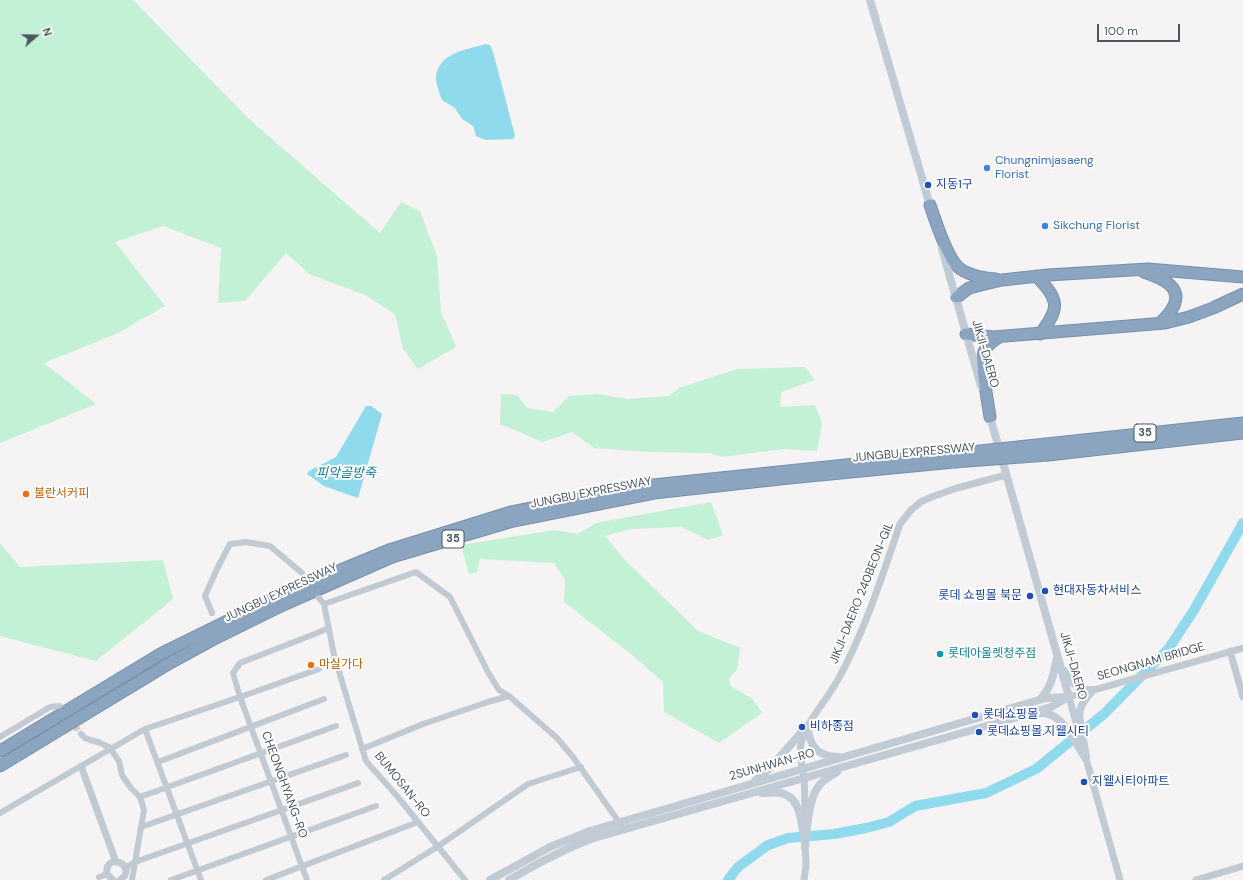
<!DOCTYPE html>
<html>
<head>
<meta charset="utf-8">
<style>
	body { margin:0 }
	#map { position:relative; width:1243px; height:880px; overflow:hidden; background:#f5f3f3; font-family:"DM Sans",sans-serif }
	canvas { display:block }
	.north { position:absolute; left:16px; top:16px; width:40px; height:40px; -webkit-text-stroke:3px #fff; paint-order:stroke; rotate:70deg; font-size:11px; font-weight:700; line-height:16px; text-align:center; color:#4a5661 }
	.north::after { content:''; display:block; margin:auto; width:14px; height:18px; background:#4a5661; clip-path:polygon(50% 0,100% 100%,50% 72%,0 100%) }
	.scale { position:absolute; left:1097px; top:24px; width:83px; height:18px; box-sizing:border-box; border:2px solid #4a5661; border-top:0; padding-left:5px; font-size:12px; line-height:14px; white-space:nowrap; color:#4a5661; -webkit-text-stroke:3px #fff; paint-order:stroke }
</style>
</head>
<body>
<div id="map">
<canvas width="1243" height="880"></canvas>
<div class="north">N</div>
<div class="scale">100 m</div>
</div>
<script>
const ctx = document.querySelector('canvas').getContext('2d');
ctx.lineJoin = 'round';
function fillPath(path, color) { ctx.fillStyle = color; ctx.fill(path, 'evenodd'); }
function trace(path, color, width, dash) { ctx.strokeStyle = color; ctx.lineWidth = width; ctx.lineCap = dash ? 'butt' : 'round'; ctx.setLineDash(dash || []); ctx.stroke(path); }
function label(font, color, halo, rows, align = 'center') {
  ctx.font = font + ' "DM Sans","Noto Sans KR",sans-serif'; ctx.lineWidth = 4; ctx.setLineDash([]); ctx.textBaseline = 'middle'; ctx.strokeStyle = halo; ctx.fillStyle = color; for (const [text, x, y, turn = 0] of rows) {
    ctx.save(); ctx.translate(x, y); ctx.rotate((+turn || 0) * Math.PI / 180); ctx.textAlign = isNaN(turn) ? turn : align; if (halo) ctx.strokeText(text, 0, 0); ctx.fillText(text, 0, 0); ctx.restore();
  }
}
const green = new Path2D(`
	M0 0H133L249 119 380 233 401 202 420 211 437 256 441 312 456 347 418 369 403 349 395 314 365 295 309 274 286 253 245 301 218 303 221 248 163 226 115 242 165 306 118 333 44 363 96 404 0 443Z
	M805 367 815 380 781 392 780 407 815 405 822 423 817 451 784 449 721 457 710 453 648 452 594 448 572 432 543 442 500 424 501 394 517 395 527 408 553 412 569 396 597 394 627 399 669 396 679 388 737 369Z
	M711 502 723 535 708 540 682 527 631 529 605 536 624 559 698 631 740 648 737 670 729 678 731 687 752 698 762 713 719 743 664 712 663 682 632 655 564 602 565 580 554 563 480 559 477 572 469 574 461 545 554 530 578 534 596 523Z
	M0 543 20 567 163 560 173 599 96 661 0 636Z`);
const water = new Path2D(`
	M486 44 490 45 493 52 515 136 513 139 486 140 476 136 473 126 462 119 455 108 442 100C440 95 435 81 436 76 440 52 466 50 486 44Z
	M366 406H371L382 414 358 498 324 486 307 474 309 471 336 457Z`);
const river = new Path2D(`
	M728 880 738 867 768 845 788 838 834 834 866 828 889 822 915 806 986 793 1036 769 1104 714 1169 648 1194 610 1243 523`);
const minorTunnel = new Path2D(`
	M64 711 81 734`);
const minor = new Path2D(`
	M318 597 324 604 334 655 366 761 397 796 465 880
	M324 604 416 572 450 597 488 672 499 690 509 696 557 738 573 757 621 825
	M212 613 205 596 217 569 230 544 246 542 270 546 302 573
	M145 729 201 880
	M81 734 85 738 90 740 98 742 109 747 119 761 122 775 131 788 140 797 144 810 132 880
	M0 737 50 707 60 706
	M362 749 423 724 488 702 509 696
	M158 762 324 699
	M140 797 336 726
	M0 813 145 729 240 697 319 669
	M141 827 346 755
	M125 868 135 862 358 783
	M99 877 107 874
	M171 880 376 806
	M266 880 418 822
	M307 880 240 697 233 673 240 663 312 635 329 628
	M384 880 437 847 528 784 581 767`);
const tertiary = new Path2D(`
	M1230 651 1243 697
	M1078 729 1069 697 1243 648
	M1085 755 1120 880
	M81 766 116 862
	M805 823C805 808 805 792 804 777 802 767 799 755 801 744 805 722 829 698 840 676 865 630 883 574 900 524L911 510 922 501 937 495 957 488 1006 475
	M113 880 107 874C104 850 140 866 120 880
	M804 880 806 866 805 841
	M1196 880 1243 866`);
const secondary = new Path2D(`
	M870 0 931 209
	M942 249 981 386
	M989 413 1069 697
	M1064 671C1070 681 1079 692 1093 690
	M1039 700C1051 690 1054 672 1057 658
	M1038 713C1043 713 1049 713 1053 716 1065 721 1079 748 1086 759
	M807 726C810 746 816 756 838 757
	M1086 757 1079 717C1079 706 1085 698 1093 690
	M755 781 772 766 807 726
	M762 793C769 793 777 791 784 794 801 800 801 822 804 837
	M805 847C807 830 808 801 818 787 822 780 830 776 837 772
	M490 880 550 847 590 831 1046 698 1069 697
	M509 880C536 864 564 849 594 838L1011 719 1051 707 1066 698`);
const motorway = new Path2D(`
	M930 205C935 220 947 257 958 267 967 275 984 278 996 279
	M1144 272C1153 275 1164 279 1170 285 1184 298 1170 314 1160 323
	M1036 276C1060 300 1060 308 1040 334
	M957 297 969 288 989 283 1002 280 1048 275 1148 269 1243 277
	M966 334 993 337 1165 323 1189 317 1213 308 1243 294
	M990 417C988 403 980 362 984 352 987 344 993 341 999 337
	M1046 444 1243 423
	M1048 455 1243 433
	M0 751 162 653 280 595 389 550 511 512 653 485 952 454
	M0 766 170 663 212 640 283 605 392 557 513 521 654 493 789 478 954 462`);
const motorwayBridge = new Path2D(`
	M952 454 1046 444
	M954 462 1048 455`);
const markers = [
	[987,168,4,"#3f7fe0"],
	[928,185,4,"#1a4fb4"],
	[1045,226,4,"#3f7fe0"],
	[26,494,4,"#e8710a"],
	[1045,591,4,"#1a4fb4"],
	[1030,596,4,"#1a4fb4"],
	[940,654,4,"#0f9aa8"],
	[311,665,4,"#e8710a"],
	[975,715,4,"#1a4fb4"],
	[802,727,4,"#1a4fb4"],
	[979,732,4,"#1a4fb4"],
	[1084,782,4,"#1a4fb4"]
];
const shields = [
	[1145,433,22],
	[453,539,22]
];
const shieldNames = [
	["35",1145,433],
	["35",453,539]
];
const shopNames = [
	["Chungnimjasaeng",995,161],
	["Florist",995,175],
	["Sikchung Florist",1053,226]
];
const transitNames = [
	["지동1구",936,185],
	["현대자동차서비스",1053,591],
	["롯데 쇼핑몰 북문",1022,596,"right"],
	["롯데쇼핑몰",983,715],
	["비하종점",810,727],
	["롯데쇼핑몰.지웰시티",987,732],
	["지웰시티아파트",1092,782]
];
const streetNames = [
	["JIKJI-DAERO",985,354,74],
	["JUNGBU EXPRESSWAY",914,453,-5],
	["JUNGBU EXPRESSWAY",591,493,-11],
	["JUNGBU EXPRESSWAY",281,593,-25],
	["JIKJI-DAERO 240BEON-GIL",862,593,-68],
	["SEONGNAM BRIDGE",1151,662,-16],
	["JIKJI-DAERO",1073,666,74],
	["2SUNHWAN-RO",772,765,-16],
	["CHEONGHYANG-RO",284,785,70],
	["BUMOSAN-RO",402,785,51]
];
const foodNames = [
	["불란서커피",34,494],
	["마실가다",319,665]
];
const cultureNames = [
	["롯데아울렛청주점",948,654]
];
const waterNames = [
	["피악골방죽",346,474]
];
fillPath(green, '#c3f1d5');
fillPath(water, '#90daee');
trace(river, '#90daee', 10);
trace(minorTunnel, '#caccce', 6, [6, 3]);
trace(motorway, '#7690ad', 13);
trace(minor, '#c1cad2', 6);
trace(tertiary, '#c1cad2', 7);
trace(secondary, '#c1cbd6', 8);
trace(motorway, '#8ba5c1', 11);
trace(motorwayBridge, '#7690ad', 13, []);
trace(motorwayBridge, '#8ba5c1', 11);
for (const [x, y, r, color] of markers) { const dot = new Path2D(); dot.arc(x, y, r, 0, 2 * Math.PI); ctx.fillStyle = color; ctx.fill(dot); trace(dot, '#fff', 1.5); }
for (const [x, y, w] of shields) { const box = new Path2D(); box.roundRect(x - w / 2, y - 9, w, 18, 3); ctx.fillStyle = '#fff'; ctx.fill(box); trace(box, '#4a5661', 1); }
label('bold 11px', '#4a5661', null, shieldNames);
label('12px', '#366cbe', '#fff', shopNames, 'left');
label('12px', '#164399', '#fff', transitNames, 'left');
label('12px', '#4a5661', '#fff', streetNames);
label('12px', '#c56008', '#fff', foodNames, 'left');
label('12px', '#0d838f', '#fff', cultureNames, 'left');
label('italic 13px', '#0c7c9b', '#fff', waterNames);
</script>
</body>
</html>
